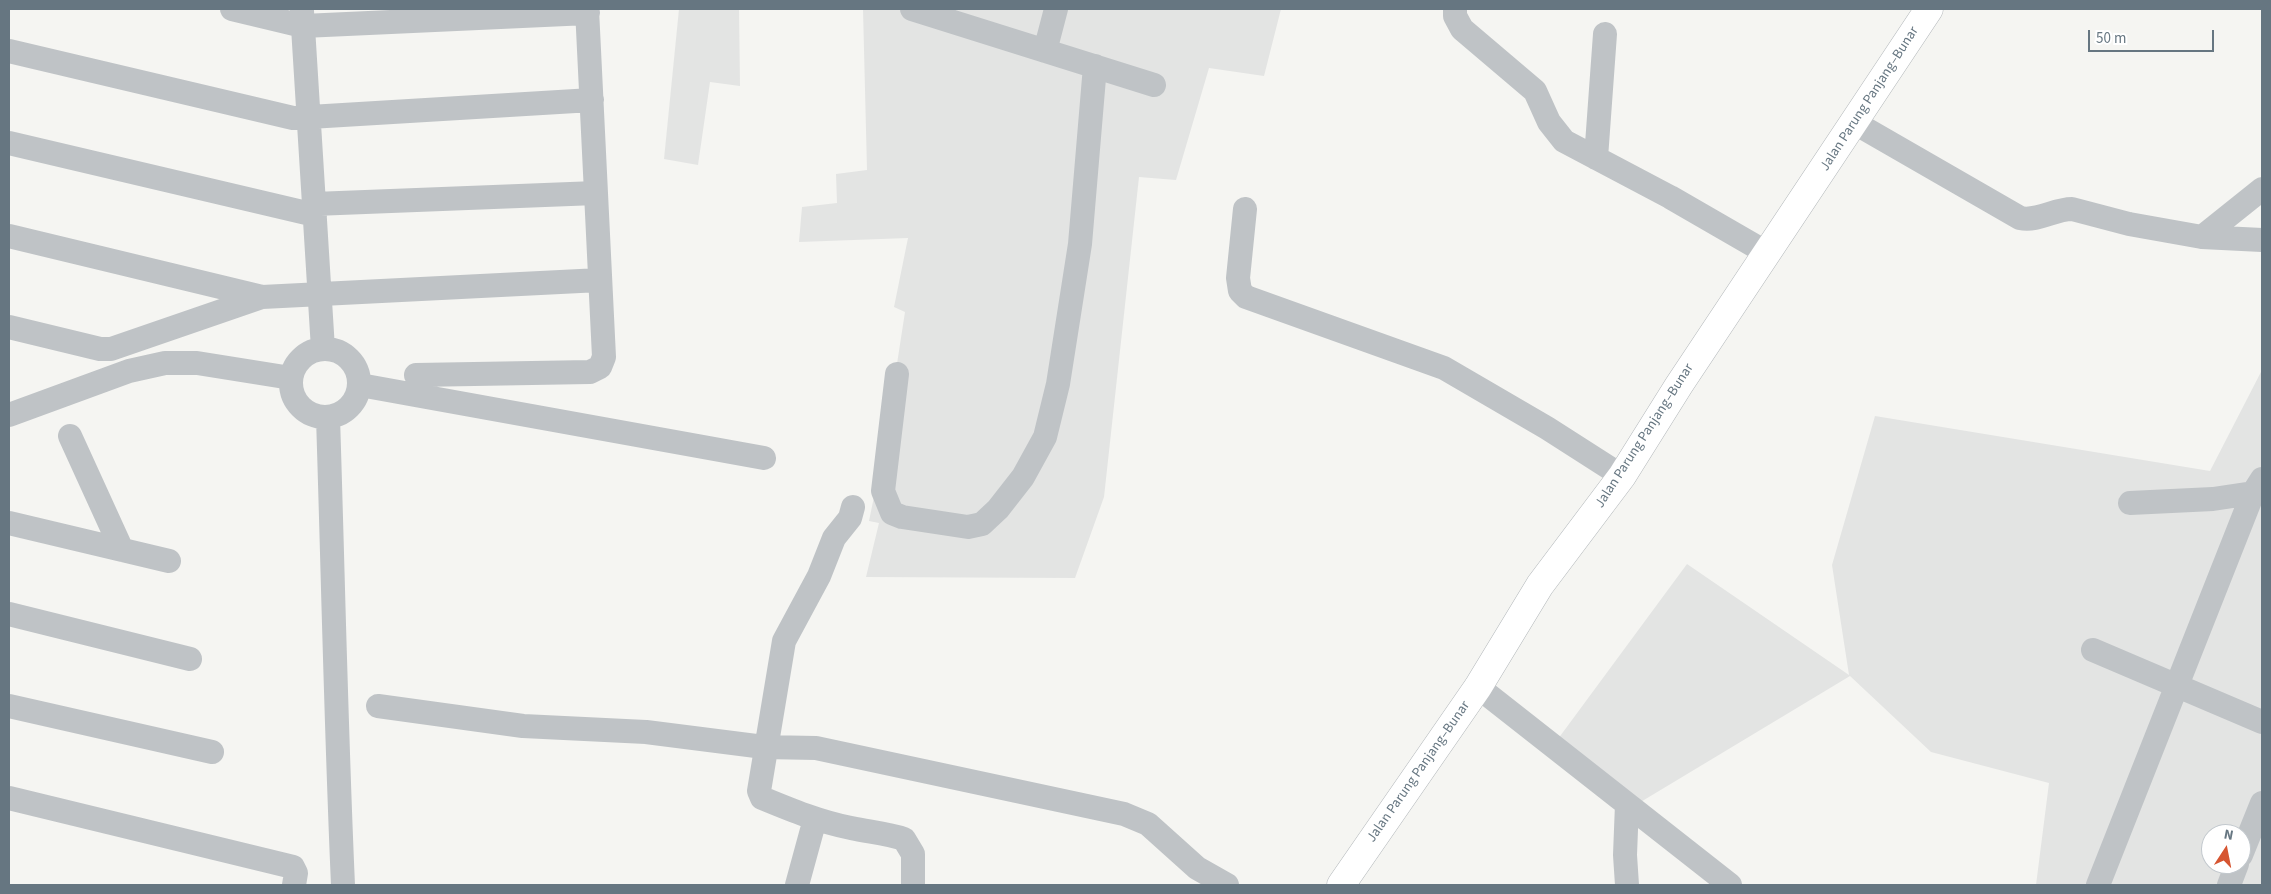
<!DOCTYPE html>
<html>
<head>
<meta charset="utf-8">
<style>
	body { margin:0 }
	#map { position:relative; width:2271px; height:894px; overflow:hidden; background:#f5f5f2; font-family:"Source Sans 3",sans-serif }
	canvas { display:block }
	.frame { position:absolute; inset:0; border:10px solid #667681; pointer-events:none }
	.north { position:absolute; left:2201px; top:824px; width:50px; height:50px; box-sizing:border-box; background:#fff; border:1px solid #c2c8cd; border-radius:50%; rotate:11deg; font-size:14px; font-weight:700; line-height:20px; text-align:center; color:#667681 }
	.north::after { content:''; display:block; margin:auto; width:18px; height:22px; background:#d65531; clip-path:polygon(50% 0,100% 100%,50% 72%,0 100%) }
	.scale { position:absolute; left:2088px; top:30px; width:126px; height:22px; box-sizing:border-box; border:2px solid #667681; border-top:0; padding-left:6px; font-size:15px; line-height:18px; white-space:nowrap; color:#667681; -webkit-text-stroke:4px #fff; paint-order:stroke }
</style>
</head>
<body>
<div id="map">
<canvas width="2271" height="894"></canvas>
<div class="frame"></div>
<div class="north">N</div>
<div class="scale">50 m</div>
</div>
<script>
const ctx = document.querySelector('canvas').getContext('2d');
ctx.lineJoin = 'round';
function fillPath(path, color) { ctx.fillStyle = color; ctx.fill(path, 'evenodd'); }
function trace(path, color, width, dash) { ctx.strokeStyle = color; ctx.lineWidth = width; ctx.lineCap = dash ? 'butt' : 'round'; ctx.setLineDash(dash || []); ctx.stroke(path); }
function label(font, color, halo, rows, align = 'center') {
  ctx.font = font + ' "Source Sans 3",sans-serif'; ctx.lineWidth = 5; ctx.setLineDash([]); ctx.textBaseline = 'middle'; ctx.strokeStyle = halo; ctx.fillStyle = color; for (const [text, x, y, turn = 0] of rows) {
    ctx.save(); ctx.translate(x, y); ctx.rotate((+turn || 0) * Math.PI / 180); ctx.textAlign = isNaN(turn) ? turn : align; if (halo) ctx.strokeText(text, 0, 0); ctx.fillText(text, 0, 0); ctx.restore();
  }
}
const built = new Path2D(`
	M679 9H739L740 86 710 82 698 165 664 159Z
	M863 9H1281L1264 76 1209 68 1176 180 1139 177 1104 497 1075 578 866 577 879 523 869 521 884 448 905 312 894 307 908 238 799 242 802 207 837 203 836 174 867 170Z
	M2262 370V885H2036L2049 783 1931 752 1850 676 1634 806 1555 743 1687 564 1849 675 1832 565 1875 416 2210 471ZM2211 834H2241V864H2211Z`);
const minor = new Path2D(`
	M232 9 303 26 588 13
	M912 9 1154 85
	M1455 9V16L1462 29 1535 91 1549 122 1564 141 1670 197 1767 253
	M302 11 323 349
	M9 51 293 118 592 100
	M1045 51 1056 9
	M1855 123 2020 218C2038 222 2054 209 2072 209L2129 224 2202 237 2262 240
	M9 143 315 215
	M1596 158 1605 34
	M314 204 596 193
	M1245 209 1238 278 1240 291 1246 297 1444 368 1547 428 1622 476
	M9 236 262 297 600 280
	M2202 237 2262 189
	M9 327 100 349H111L262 297
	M291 383a34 34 0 1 1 68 0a34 34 0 1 1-68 0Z
	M897 374 883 491 892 513 902 517 968 527 982 524 998 509 1023 477 1045 437 1058 384 1080 244 1095 66
	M416 375 590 372 600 367 604 357 587 9
	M360 385 764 458
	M9 415 129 371 165 363H197L291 378
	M328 417C333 573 336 729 343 885
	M70 436 122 550
	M2130 503 2213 499 2253 493
	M853 507 850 518 834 538 819 576 784 641 759 791 762 798C791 810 820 822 851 828 869 832 887 833 904 839L913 854V885
	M9 523 169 561
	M9 614 190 659
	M2093 650 2262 722
	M1478 687 1730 885
	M9 706 212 752
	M378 706 523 726 646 732 764 747 816 748 1124 814 1148 824 1197 868 1227 885
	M9 798 293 867 296 873 294 885
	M1627 804 1625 855 1627 885
	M2241 855 2262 803
	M797 885 815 819
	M2098 885 2253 493 2262 479
	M2229 885 2237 864`);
const major = new Path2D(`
	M1341 885 1478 687 1540 585 1622 476 1679 385 1929 9`);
const streetNames = [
	["Jalan Parung Panjang–Bunar",1870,99,-57],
	["Jalan Parung Panjang–Bunar",1645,436,-57],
	["Jalan Parung Panjang–Bunar",1419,772,-55]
];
fillPath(built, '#e3e4e3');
trace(major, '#b0b5b8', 29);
trace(minor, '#bfc3c6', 24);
trace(major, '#fff', 28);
label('14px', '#667681', '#fff', streetNames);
</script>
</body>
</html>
